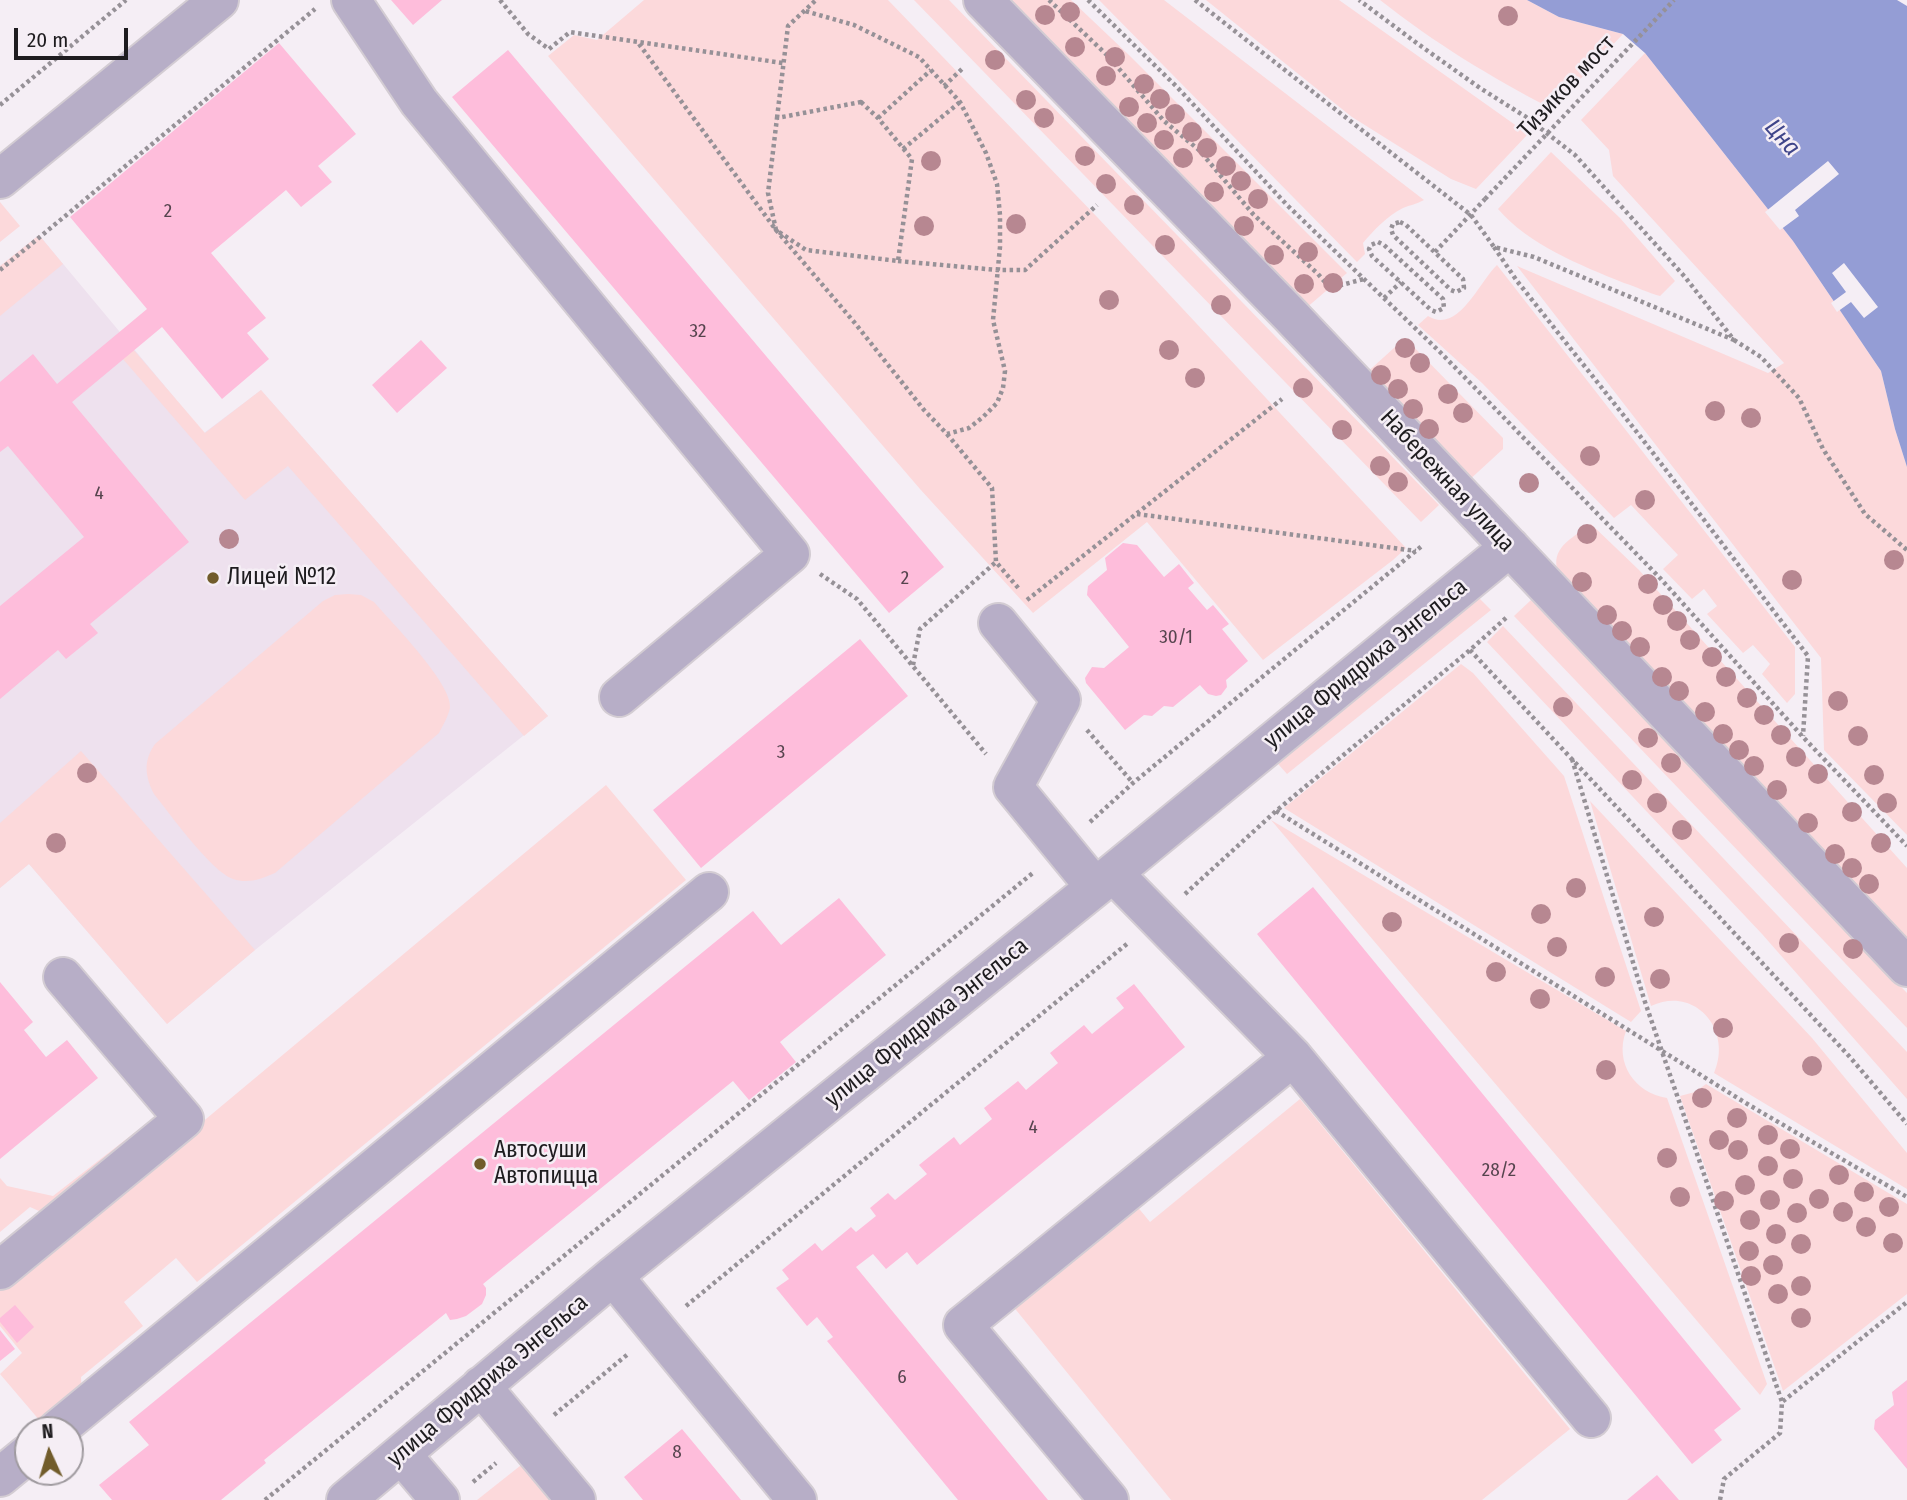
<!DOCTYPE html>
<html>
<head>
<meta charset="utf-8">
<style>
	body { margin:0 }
	#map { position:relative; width:1907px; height:1500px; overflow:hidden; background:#f5eef5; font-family:"Fira Sans Condensed",sans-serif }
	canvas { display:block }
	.north { position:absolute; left:14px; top:1416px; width:70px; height:70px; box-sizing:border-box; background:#f5eef5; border:2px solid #9f9a9f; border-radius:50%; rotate:356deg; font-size:19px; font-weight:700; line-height:28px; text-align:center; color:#1e1c1f }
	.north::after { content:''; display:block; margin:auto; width:24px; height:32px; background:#715c2b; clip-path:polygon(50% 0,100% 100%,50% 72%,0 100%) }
	.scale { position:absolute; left:14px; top:28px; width:114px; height:32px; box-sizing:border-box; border:4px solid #1e1c1f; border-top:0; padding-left:9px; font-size:21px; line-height:24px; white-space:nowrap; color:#1e1c1f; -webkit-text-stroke:5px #f5eef5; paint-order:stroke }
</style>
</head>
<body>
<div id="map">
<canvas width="1907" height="1500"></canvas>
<div class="north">N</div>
<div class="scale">20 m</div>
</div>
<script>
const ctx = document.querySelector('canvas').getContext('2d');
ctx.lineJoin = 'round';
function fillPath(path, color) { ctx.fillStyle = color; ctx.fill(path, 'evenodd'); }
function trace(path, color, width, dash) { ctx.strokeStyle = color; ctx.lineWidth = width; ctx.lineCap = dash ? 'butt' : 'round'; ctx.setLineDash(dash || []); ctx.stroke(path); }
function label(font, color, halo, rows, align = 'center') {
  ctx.font = font + ' "Fira Sans Condensed",sans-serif'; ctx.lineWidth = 5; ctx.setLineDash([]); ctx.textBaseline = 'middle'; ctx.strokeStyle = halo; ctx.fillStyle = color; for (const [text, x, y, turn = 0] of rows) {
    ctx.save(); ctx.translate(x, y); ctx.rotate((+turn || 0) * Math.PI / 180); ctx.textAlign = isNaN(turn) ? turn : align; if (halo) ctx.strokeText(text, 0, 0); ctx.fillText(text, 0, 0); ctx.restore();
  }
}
const built = new Path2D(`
	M39 235 204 433 261 390 548 716 255 950 167 1024 29 864 0 888V266Z`);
const green = new Path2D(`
	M644 0H888L1098 218 1406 548 1393 560 1263 660 1147 522 1033 613 920 489 548 56 574 35 597 40Z
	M914 0H949L1439 505 1421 522Z
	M1011 0H1071L1130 56 1347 273 1305 309Z
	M1099 0H1164L1424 200C1417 204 1410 205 1403 208 1387 216 1374 230 1363 243L1365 254 1357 262Z
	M1206 0H1339L1528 134 1476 189 1451 179 1352 117Z
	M1380 0H1527L1559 17 1623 34 1552 109C1489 76 1436 44 1380 0Z
	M1645 53 1793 241 1881 371 1895 429 1907 467V835L1824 750 1821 658 1517 266 1768 373 1784 363 1613 176 1609 150 1581 120Z
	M1551 152 1620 218 1675 281 1660 296C1648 293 1637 287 1624 283 1580 265 1529 245 1498 209Z
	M0 202 20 226 0 242Z
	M39 235 63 264 0 316V266Z
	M1497 265 1795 647V694L1787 703 1762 674 1770 664 1753 645 1743 653 1707 614 1717 606 1704 589 1692 599 1663 569 1678 555 1631 505 1614 518 1482 383 1418 325 1428 316C1458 335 1479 282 1497 265Z
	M1405 338 1503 438V449L1466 483 1363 376Z
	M126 341 205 433 261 390 548 716 524 736 288 466 245 500 116 351Z
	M1591 524 1639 570 1907 868V939L1557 568C1552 546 1576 536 1591 524Z
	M1470 589 1491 610 1287 774 1271 756Z
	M348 594 361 595 374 602C391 622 453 684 450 708 448 717 443 725 439 733L275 873C261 879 248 884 233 879 211 871 170 814 154 794 145 776 143 761 155 744L323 601 335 595Z
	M1531 600 1907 993V1028L1514 616Z
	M1503 626 1907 1052V1099L1762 934 1487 642Z
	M1461 664 1473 673 1564 776 1641 1011 1631 1022 1284 808Z
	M81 751 255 950 167 1024 29 864 0 888V823Z
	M606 785 686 880 197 1282 176 1258 124 1302 143 1326 81 1377 82 1398 46 1428 0 1374 22 1353 0 1326V1291Z
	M1590 801 1812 1038 1907 1153V1189L1714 1073C1733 1030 1695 985 1651 1006Z
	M1271 820 1626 1031C1614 1063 1635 1093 1667 1098L1767 1384 1760 1395Z
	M1706 1084 1907 1204V1294L1783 1391 1680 1096 1695 1092Z
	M1300 1099 1570 1429 1482 1500H1171L1012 1305 1136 1205 1150 1222Z
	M161 1112 57 1219 30 1207 0 1232V1178L7 1186 53 1196Z
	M525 1462 556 1500H477Z`);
const water = new Path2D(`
	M1527 0H1897L1907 6V467L1895 429 1881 371 1793 241 1645 53 1623 34 1559 17Z`);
const pier = new Path2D(`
	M1828 161 1839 174 1795 210 1799 216 1780 230 1765 212Z
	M1844 263 1878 307 1864 318 1851 302 1837 312 1831 303 1846 292 1832 273Z`);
const building = new Path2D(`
	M391 0H442L413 25Z
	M279 43 356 134 318 166 332 182 301 207 286 190 211 253 266 318 247 333 269 359 222 399 162 327 72 402 189 542 90 624 98 633 66 659 58 650 0 699V606L84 537 8 446 0 452V382L33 354 57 384 147 309 70 217Z
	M508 50 944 567 889 613 452 97Z
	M421 340 447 368 397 413 372 385Z
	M1123 543 1137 545 1164 577 1179 564 1194 583 1188 588 1207 610 1213 605 1229 624 1222 629 1248 661 1226 680 1227 687 1221 695 1216 696 1208 694 1200 685 1173 707 1164 706 1152 716 1144 715 1125 730 1086 683 1085 678 1092 667 1104 668 1129 647 1087 595 1088 586 1107 570 1105 558Z
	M860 639 908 696 701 868 653 810Z
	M1313 887 1741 1409 1714 1430 1722 1440 1692 1464 1257 934Z
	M839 898 886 955 780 1042 796 1062 749 1100 733 1081 483 1284 486 1288V1295L482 1304 466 1316 457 1319 450 1320 446 1313 264 1460 266 1463 221 1500H112L99 1485 149 1445 129 1422 753 911 781 945Z
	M0 982 33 1022 24 1030 46 1057 67 1040 98 1078 0 1159Z
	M1134 984 1185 1047 917 1265 907 1252 886 1269 873 1254 856 1267 1048 1500H958L827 1341 833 1337 817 1317 807 1326 776 1288 789 1279 782 1270 815 1243 822 1251 851 1227 856 1232 876 1216 870 1208 888 1193 895 1200 927 1174 919 1165 954 1137 960 1145 992 1119 984 1108 1018 1081 1026 1090 1058 1063 1050 1053 1084 1025 1092 1034 1124 1008 1116 998Z
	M15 1305 34 1327 17 1343 0 1322V1318Z
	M0 1330 15 1349 0 1361Z
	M1907 1380V1469L1874 1429 1875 1420 1894 1405 1892 1392Z
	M682 1429 741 1500H643L624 1477Z
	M1657 1475 1679 1500H1627Z`);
const path = new Path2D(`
	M500 0 528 34 549 49 570 32 783 63
	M1049 0 1108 56 1164 121 1199 150 1253 214 1318 274 1330 288 1364 279
	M1088 0 1177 87 1287 205 1441 353 1660 578 1803 737 1907 846
	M1195 0 1471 215 1494 247 1534 257 1734 340 1685 277 1575 155 1526 117 1480 88 1418 44 1359 0
	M639 44 776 230 854 322 924 410 947 434 969 428 983 417 997 403 1003 388 1005 371 993 320 1000 247V215L997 184 986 153 960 102 919 57 854 25 805 11
	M944 86 963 68
	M861 102 878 118 912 159 898 261 806 250 776 230 768 193 777 118Z
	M0 105 126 0
	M777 118 788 26 816 0
	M878 118 931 70
	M903 149 960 102
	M1400 222 1406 225 1463 279 1464 288 1456 292 1451 290 1393 235 1391 229 1393 224Z
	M1378 242 1384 245 1443 299 1444 308 1436 312 1431 310 1372 256 1369 249 1371 245Z
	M1494 247 1517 281 1640 436 1808 656 1803 736
	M1435 252 1485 199
	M898 261 997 270H1025L1097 205
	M0 270 315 9
	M1384 298 1401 282
	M1734 340 1761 357 1799 398 1823 449 1865 514 1907 550
	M947 434 992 488 996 562 1020 590
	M1137 514 1416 551
	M820 574 857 599 986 754
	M1027 600 1282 399
	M1470 650 1849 1056 1907 1124
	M913 665 920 629 996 562
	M1087 730 1133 783
	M1572 759 1644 999 1782 1402
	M1276 811 1749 1105 1907 1197
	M1090 822 1133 783 1423 545
	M1185 894 1276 811 1470 650 1507 617
	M686 1306 1128 943
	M554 1415 628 1354
	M473 1482 496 1463
	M265 1500 1034 872
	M1720 1500 1724 1479 1780 1433 1782 1402 1907 1302`);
const minor = new Path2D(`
	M351 0 419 102 790 554 619 697
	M983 0 1290 315 1907 967
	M0 179 219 0
	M998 623 1061 700 1013 787 1095 887
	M1113 873 1293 1057 1591 1418
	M0 1270 184 1119 63 977
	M613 1276 797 1500
	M481 1386 576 1500
	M57 1430 709 892
	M401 1454 440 1500
	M0 1477 28 1454
	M346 1500 613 1276 1113 873 1510 547
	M1109 1500 963 1325 1293 1057`);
const pathBridge = new Path2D(`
	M1485 199 1674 0`);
const trees = [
	[1070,12],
	[1045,15],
	[1508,16],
	[1075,47],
	[1115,57],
	[995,60],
	[1106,76],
	[1144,84],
	[1160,99],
	[1026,100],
	[1129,107],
	[1175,114],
	[1044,118],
	[1147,123],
	[1192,132],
	[1164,140],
	[1207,148],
	[1085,156],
	[1183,158],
	[931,161],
	[1226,166],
	[1241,181],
	[1106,184],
	[1214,192],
	[1258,199],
	[1134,205],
	[1016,224],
	[924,226],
	[1244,226],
	[1165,245],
	[1308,252],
	[1274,255],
	[1333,283],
	[1304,284],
	[1109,300],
	[1221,305],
	[1405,348],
	[1169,350],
	[1420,363],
	[1381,375],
	[1195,378],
	[1303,388],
	[1398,389],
	[1448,394],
	[1413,409],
	[1715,411],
	[1463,413],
	[1751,418],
	[1429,429],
	[1342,430],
	[1590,456],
	[1380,466],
	[1398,482],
	[1529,483],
	[1645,500],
	[1587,534],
	[229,539],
	[1894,560],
	[1792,580],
	[1582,582],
	[1648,584],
	[1663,605],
	[1607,615],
	[1677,621],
	[1622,631],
	[1690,640],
	[1640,647],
	[1712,657],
	[1662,677],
	[1726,677],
	[1679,691],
	[1747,698],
	[1838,701],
	[1563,707],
	[1705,712],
	[1764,715],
	[1723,734],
	[1781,735],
	[1858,736],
	[1648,738],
	[1739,750],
	[1796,757],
	[1671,763],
	[1754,766],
	[87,773],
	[1818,774],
	[1874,775],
	[1632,780],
	[1777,790],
	[1657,803],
	[1887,803],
	[1852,812],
	[1808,823],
	[1682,830],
	[56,843],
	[1881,843],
	[1835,854],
	[1852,868],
	[1869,884],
	[1576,888],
	[1541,914],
	[1654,917],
	[1392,922],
	[1789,943],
	[1557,947],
	[1853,949],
	[1496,972],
	[1605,977],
	[1660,979],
	[1540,999],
	[1723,1028],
	[1812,1066],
	[1606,1070],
	[1702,1098],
	[1737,1118],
	[1768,1135],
	[1719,1140],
	[1790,1149],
	[1738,1150],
	[1667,1158],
	[1768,1166],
	[1839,1175],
	[1793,1179],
	[1745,1185],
	[1864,1192],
	[1680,1197],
	[1819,1199],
	[1770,1200],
	[1724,1201],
	[1889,1207],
	[1843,1212],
	[1797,1213],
	[1750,1220],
	[1866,1227],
	[1776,1234],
	[1893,1243],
	[1801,1244],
	[1749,1251],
	[1773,1265],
	[1751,1276],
	[1801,1286],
	[1778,1294],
	[1801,1318]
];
const markers = [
	[213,578,7,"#715c2b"],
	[480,1164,7,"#715c2b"]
];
const numberNames = [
	["2",168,212],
	["32",698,332],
	["4",99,494],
	["2",905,579],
	["30/1",1176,638],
	["3",781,753],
	["4",1033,1128],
	["28/2",1499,1171],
	["6",902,1378],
	["8",677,1453]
];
const streetNames = [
	["Тизиков мост",1567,87,-47],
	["Набережная улица",1447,481,47],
	["улица Фридриха Энгельса",1366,664,-39],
	["улица Фридриха Энгельса",927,1023,-39],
	["улица Фридриха Энгельса",488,1381,-40]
];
const poiNames = [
	["Лицей №12",227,578],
	["Автосуши",494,1151],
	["Автопицца",494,1177]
];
const waterNames = [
	["Цна",1782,138,48]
];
fillPath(built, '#eee1ee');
fillPath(green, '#fcd9db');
fillPath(water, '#949dd5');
fillPath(pier, '#f5eef5');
fillPath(building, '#febddb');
trace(minor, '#d3ccd3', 42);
trace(path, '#969197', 4.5, [3.5, 3.5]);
trace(minor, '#b7aec7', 38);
trace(pathBridge, '#969197', 4.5, [3.5, 3.5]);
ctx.fillStyle = '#b78791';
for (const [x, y] of trees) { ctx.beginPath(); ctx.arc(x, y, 10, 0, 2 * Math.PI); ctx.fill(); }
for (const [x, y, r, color] of markers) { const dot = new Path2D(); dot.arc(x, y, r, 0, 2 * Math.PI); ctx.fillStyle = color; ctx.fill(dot); trace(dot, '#f5eef5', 2.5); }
label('19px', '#56444e', null, numberNames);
label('23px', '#1e1c1f', '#f5eef5', streetNames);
label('23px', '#1e1c1f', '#f5eef5', poiNames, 'left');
label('italic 24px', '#3f458a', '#f5eef5', waterNames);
</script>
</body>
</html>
